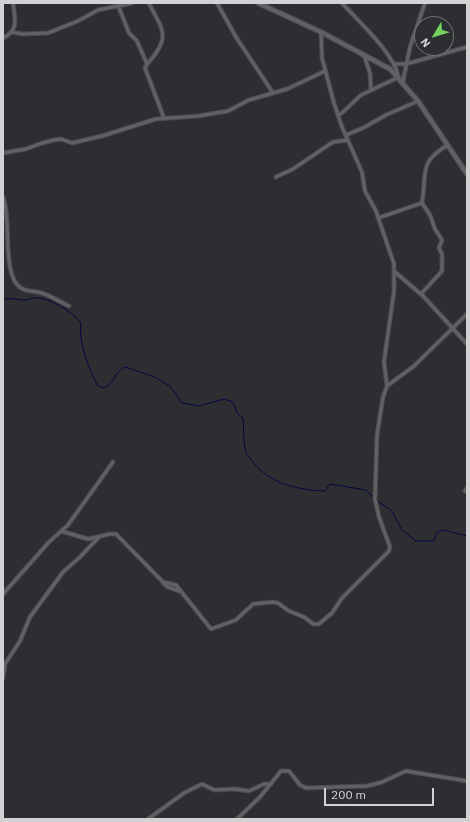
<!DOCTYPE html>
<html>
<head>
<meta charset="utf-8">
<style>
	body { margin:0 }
	#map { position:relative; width:470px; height:822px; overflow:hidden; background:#2d2e31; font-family:"IBM Plex Sans",sans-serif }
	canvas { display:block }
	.frame { position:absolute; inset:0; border:4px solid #d2d2d4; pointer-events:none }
	.north { position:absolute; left:414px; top:16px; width:40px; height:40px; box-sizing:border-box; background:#2d2e31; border:1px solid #6f7072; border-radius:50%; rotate:232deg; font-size:11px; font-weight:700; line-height:16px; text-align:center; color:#d2d2d4 }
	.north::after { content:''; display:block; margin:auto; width:14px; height:18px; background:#73d25d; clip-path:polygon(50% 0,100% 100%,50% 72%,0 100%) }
	.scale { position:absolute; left:324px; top:788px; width:110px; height:18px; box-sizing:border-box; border:2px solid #d2d2d4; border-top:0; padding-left:5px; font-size:12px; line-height:14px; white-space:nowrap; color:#d2d2d4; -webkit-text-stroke:3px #2d2e31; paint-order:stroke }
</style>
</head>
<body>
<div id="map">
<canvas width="470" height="822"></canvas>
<div class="frame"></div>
<div class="north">N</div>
<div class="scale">200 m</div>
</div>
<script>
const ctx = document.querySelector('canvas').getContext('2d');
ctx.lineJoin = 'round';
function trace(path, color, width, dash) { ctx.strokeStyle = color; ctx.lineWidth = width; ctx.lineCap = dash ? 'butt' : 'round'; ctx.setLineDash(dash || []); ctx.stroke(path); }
const stream = new Path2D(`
	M3 299C10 298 15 299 22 300 26 301 30 298 34 298 50 297 71 311 81 323 78 342 89 369 98 386L104 388C117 381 113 373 125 367L155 377 171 387 182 403 199 406 224 399 233 402 237 413 243 418C244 429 243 442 246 452 247 455 251 459 253 462 270 484 299 490 325 491L330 484 366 490 373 497
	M376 500 392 511 402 530 416 541H434L437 532 443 530 467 536`);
const minor = new Path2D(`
	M149 3C157 22 171 32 156 53 153 58 147 63 145 68L164 118
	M217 3 236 37 273 93
	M342 3C358 21 394 53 398 76
	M118 5 129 33 137 41 147 64
	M12 32 22 34 48 33 78 21 98 10 132 3
	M321 32 322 58 334 103 342 127 362 172 365 191 376 211 394 264V291L384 362 387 386
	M3 38C19 31 15 18 13 3
	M364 55 370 73 371 90
	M394 64H406L467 47
	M403 81 410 47 425 3
	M338 115 342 113 361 95 399 77
	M346 135 363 128 386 115 418 101
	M3 153 26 149 42 143 54 140 61 139 72 143 102 136 156 119 198 116 228 111 249 100 287 89 325 71
	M276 177 293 169 333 142 348 140
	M3 197C12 218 1 276 21 288 27 292 35 291 42 293 51 296 60 302 69 306
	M422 203C427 174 418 162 448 145
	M378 218 422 203 430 215 435 229 442 240 439 248 442 254V271L421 294
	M395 272 423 296 467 344
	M465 491 467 488
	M61 531 88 539 110 534H116L163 582 176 585 211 629 236 620 253 604 272 602 278 603 289 611 304 617 313 624H319L332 613 342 598 389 551 390 547 379 517 375 499 377 435 383 397 387 386 414 366 467 314
	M163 583 168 587 179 591
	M3 594 49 542 68 525 113 462
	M3 678 5 664 20 641 30 617 63 572 80 557 99 537
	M148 819 184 793 202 784 214 790 235 789 249 791 264 784H271
	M237 819 260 797 281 771H289L300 785 306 788 367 786 382 782 406 771 467 781`);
const tertiary = new Path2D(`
	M258 3 321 32 390 69 418 101 467 174`);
trace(stream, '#080443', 1);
trace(minor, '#4a4b4d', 5);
trace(tertiary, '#4a4b4d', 6);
trace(minor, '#606164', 3);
trace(tertiary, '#606164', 4);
</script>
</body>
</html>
